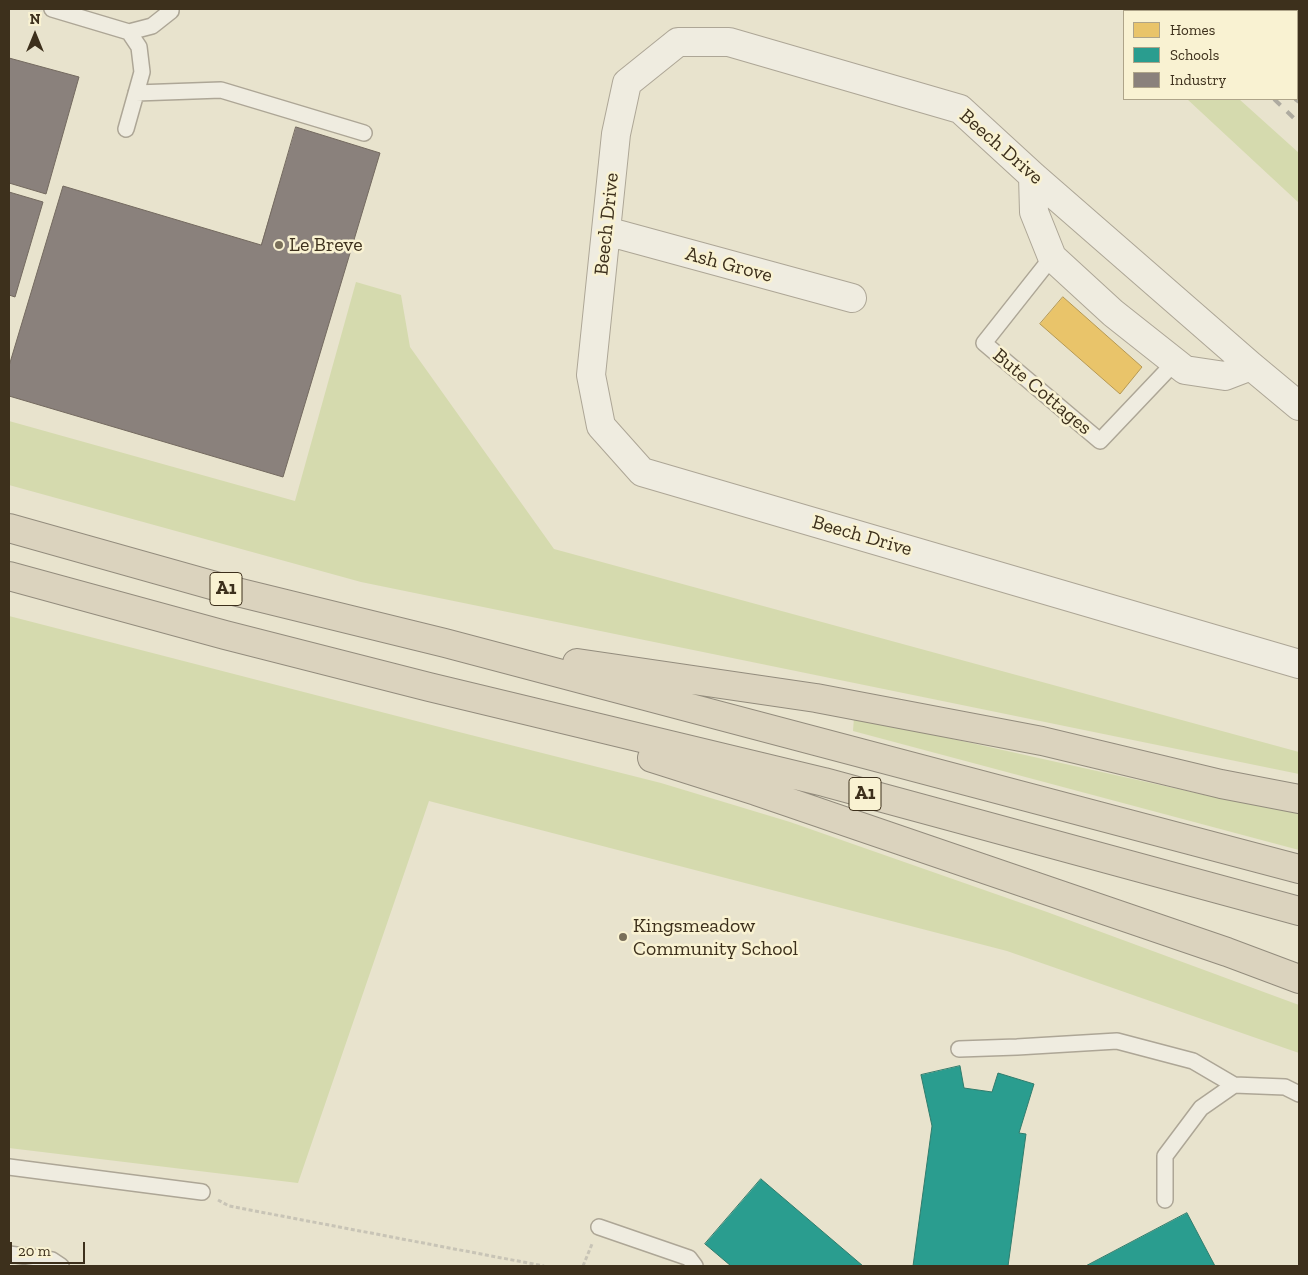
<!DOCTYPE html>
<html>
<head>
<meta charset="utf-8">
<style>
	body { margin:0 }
	#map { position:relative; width:1308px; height:1275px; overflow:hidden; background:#e8e3cd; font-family:"Zilla Slab",serif }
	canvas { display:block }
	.frame { position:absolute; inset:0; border:10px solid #3d301c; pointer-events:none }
	.legend { position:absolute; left:1123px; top:10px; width:175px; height:90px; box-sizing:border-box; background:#f9f2d2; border:1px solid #aea489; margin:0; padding:6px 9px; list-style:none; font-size:15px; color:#3d301c }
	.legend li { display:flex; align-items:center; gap:10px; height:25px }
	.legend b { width:25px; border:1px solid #aea489 }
	.north { position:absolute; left:10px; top:10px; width:50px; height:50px; -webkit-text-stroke:4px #f9f2d2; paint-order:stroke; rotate:0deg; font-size:14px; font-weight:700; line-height:20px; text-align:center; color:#3d301c }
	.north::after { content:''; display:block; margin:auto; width:18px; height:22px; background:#3d301c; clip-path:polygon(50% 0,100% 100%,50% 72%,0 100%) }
	.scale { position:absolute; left:10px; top:1242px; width:75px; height:22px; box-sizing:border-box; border:2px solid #3d301c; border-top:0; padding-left:6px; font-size:15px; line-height:18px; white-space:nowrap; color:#3d301c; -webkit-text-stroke:4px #f9f2d2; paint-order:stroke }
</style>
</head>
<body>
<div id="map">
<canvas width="1308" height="1275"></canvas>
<div class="frame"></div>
<ul class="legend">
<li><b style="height:14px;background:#e9c46a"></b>Homes</li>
<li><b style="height:14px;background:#2a9d8f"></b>Schools</li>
<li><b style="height:14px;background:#8a817c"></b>Industry</li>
</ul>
<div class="north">N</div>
<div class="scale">20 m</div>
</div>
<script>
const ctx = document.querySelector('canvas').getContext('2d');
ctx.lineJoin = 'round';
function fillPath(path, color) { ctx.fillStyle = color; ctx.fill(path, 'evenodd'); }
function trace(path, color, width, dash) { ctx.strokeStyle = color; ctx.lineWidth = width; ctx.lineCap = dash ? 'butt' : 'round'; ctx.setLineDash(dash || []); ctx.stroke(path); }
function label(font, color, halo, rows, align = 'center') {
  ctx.font = font + ' "Zilla Slab",serif'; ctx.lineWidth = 5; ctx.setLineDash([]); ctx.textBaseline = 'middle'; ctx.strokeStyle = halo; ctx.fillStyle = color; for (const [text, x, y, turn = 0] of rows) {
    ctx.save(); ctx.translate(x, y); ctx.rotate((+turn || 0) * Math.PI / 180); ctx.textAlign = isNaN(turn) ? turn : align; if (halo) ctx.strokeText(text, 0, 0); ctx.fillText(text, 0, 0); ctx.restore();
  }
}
const green = new Path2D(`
	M1187 99H1239L1299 153V203Z
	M356 282 401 295 410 347 554 549 1299 752V774L361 582 9 485V421L295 501Z
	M9 616 455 731 661 783 790 822 1047 912 1299 1005V1053L1007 951 429 801 298 1183 9 1148Z
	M854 717 1214 797 1299 813V850L853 731Z`);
const homes = new Path2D(`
	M1063 297 1142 367 1120 394 1040 324Z`);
const schools = new Path2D(`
	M960 1066 964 1088 992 1092 998 1073 1034 1084 1019 1133 1026 1134 1008 1266H913L932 1126 921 1075Z
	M761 1179 863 1266H731L705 1244Z
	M1187 1213 1215 1266H1086Z`);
const industry = new Path2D(`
	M9 58 79 77 46 194 9 183Z
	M296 127 380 153 283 477 9 396V366L63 186 261 245Z
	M9 192 43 202 15 297 9 295Z`);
const path = new Path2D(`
	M218 1200 229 1206 544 1266
	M583 1266 592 1244`);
const lane = new Path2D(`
	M52 9 129 32 152 26 171 11V9
	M136 93 221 90 364 133
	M126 129 142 72 139 47 129 32
	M1052 257 984 343 1100 441 1175 362
	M959 1049 1017 1047 1117 1041 1193 1061 1234 1085
	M9 1167 202 1192
	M1165 1200V1156L1201 1108 1234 1085 1285 1087 1299 1094
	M599 1227 689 1258 695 1266
	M9 1254 52 1260 61 1266`);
const street = new Path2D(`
	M1033 176 1034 212 1052 257 1113 313 1185 370 1225 376 1251 366
	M606 231 852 298
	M1299 406 1251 366 1033 176 960 109 729 42H678L627 83 616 134 591 375 601 426 642 472 1299 664`);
const highway = new Path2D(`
	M9 528 233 591 445 643 1299 869
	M9 576 225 635 429 687 824 782 1299 911
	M577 663 816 698 1042 741 1221 784 1299 799
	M652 758 756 791 1227 952 1299 979`);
const rail = new Path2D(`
	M1186 9 1188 11
	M1206 9 1208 11
	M1274 99 1299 123
	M1295 99 1299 102`);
const markers = [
	[279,245,5,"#796f5a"],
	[623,937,5,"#796f5a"]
];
const shields = [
	[226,589,32],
	[865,794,32]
];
const shieldNames = [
	["A1",226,589],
	["A1",865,794]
];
const streetNames = [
	["Beech Drive",1001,147,41],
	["Beech Drive",607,224,-84],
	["Ash Grove",729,265,15],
	["Bute Cottages",1042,392,40],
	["Beech Drive",862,536,16]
];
const poiNames = [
	["Le Breve",289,245],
	["Kingsmeadow",633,926],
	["Community School",633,949]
];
fillPath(green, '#d5daae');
fillPath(homes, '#e9c46a');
trace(homes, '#b59853', 1);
fillPath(schools, '#2a9d8f');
trace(schools, '#307c6c', 1);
fillPath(industry, '#8a817c');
trace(industry, '#73695f', 1);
trace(lane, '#ada696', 18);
trace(street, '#ada696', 30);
trace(highway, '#938c7d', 30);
trace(path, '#c8c4b6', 3, [4, 2.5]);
trace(lane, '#efece0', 15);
trace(street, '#efece0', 28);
trace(highway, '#dbd3be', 28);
trace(rail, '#aeaba0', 4, [9, 9]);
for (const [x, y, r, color] of markers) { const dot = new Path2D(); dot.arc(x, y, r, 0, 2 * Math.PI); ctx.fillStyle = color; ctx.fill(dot); trace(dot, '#f9f2d2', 2); }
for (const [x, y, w] of shields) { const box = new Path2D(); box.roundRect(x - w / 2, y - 16.5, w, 33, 4); ctx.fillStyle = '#f9f2d2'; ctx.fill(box); trace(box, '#3d301c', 1); }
label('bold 19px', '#3d301c', null, shieldNames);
label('20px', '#3d301c', '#f9f2d2', streetNames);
label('20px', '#3d301c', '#f9f2d2', poiNames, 'left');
</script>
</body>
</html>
